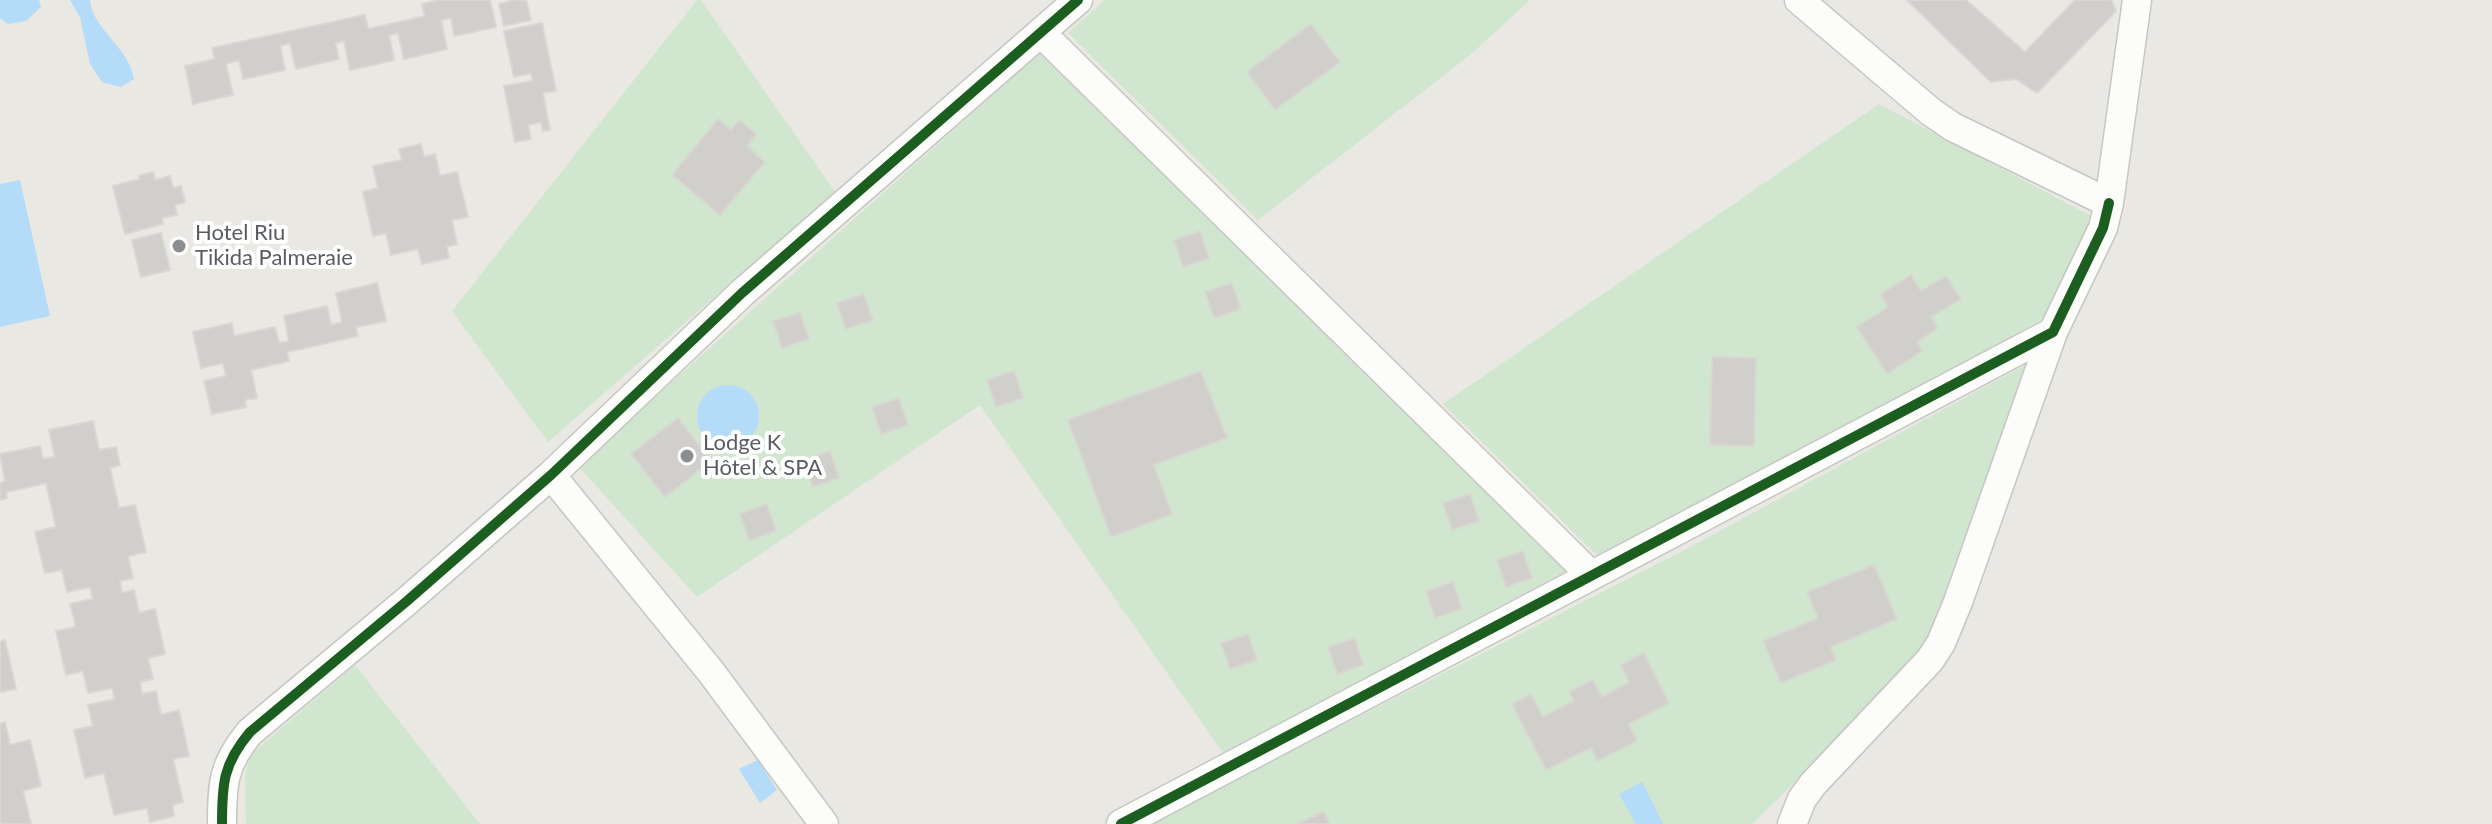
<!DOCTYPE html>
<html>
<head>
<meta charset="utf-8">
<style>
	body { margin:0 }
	canvas { display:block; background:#e9e8e3 }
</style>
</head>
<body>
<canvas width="2492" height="824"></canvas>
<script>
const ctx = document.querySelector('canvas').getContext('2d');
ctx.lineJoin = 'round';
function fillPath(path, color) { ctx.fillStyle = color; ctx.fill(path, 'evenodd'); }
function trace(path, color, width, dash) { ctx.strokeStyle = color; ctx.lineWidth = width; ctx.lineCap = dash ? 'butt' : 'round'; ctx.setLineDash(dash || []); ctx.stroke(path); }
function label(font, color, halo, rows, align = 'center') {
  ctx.font = font + ' Lato,sans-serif'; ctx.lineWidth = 8; ctx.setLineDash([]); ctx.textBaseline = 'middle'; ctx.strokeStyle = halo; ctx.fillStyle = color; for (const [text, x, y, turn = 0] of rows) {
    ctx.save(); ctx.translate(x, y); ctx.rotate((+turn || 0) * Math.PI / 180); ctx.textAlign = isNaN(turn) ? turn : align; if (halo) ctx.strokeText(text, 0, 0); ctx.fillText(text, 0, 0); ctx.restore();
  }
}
const green = new Path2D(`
	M697 0H701L835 192 548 442 452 311Z
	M1105 0H1530L1470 55 1258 220 1068 33Z
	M1043 50 1572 568 1223 753 980 405 697 597 578 466Z
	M1879 104 2097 219 2046 317 1887 406 1600 558 1443 404Z
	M2029 363 1934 646 1752 824H1149L1694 545Z
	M355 665 480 824H246L245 777 249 756Z`);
const water = new Path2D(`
	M0 0H39L41 7 26 21 8 24 0 18Z
	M70 0H90C92 29 129 47 134 79L121 87 102 82 90 64 80 17Z
	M20 180 50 316 0 327V184Z
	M697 416a31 31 0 1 1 62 0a31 31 0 1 1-62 0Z
	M758 760 777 790 760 803 739 769Z
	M1642 782 1663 824H1636L1619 794Z`);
const building = new Path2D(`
	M438 0H490L496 27 454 36 451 18 441 20 447 49 404 59 398 33 389 35 394 60 350 70 344 41 335 43 339 59 296 69 290 43 280 46 285 70 243 79 239 60 226 64 233 95 193 104 185 66 215 59 212 48 365 15 368 29 425 16 422 4Z
	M516 0H526L531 20 504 26 499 4Z
	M1907 0H1966L2025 52 2075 0H2111L2116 11 2037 93 2016 79 1991 82Z
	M542 23 556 91 543 93 550 130 543 131 541 122 528 125 531 139 515 142 504 86 533 81 531 73 514 77 504 31Z
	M1311 24 1340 62 1275 110 1247 72Z
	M718 119 731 130 739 120 757 134 747 146 765 162 720 215 672 175Z
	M421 144 424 157 435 154 440 176 457 172 468 217 452 220 457 244 447 247 449 258 422 264 418 249 391 255 386 233 373 236 363 192 378 188 373 166 402 160 399 149Z
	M153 172 155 180 170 176 173 188 181 186 185 202 175 205 177 215 162 218 163 224 125 234 113 186 140 179 139 176Z
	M1200 231 1209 258 1183 267 1174 240Z
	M161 233 170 270 141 277 132 240Z
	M1911 275 1921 291 1946 276 1961 299 1931 317 1938 328 1917 342 1922 351 1887 374 1857 327 1888 307 1881 294Z
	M377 283 386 321 356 327 358 336 287 352 289 361 251 370 257 398 245 400 246 407 212 414 204 381 226 376 223 363 201 368 193 332 232 323 234 336 275 327 279 343 289 341 284 316 327 306 331 325 342 322 336 293Z
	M1232 283 1241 309 1214 318 1205 292Z
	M864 294 873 320 846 329 837 303Z
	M800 313 809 339 782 348 773 321Z
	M1712 357 1756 358 1754 446 1710 445Z
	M1014 371 1023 398 996 407 987 380Z
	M1201 371 1227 438 1154 465 1172 514 1111 537 1068 420Z
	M899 398 908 425 881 434 872 407Z
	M678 418 711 461 665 497 631 454Z
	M93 421 99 450 116 447 120 465 110 468 119 508 135 505 146 552 128 556 133 578 120 581 122 593 134 590 139 613 155 609 165 654 148 658 153 679 140 682 142 694 156 691 161 715 179 710 189 756 173 759 183 802 172 805 174 816 150 822 147 808 114 815 104 773 85 778 74 730 93 726 88 705 115 699 112 688 88 693 83 671 66 675 56 631 76 627 70 604 93 599 90 587 67 592 62 570 45 573 35 532 56 527 46 483 6 492 7 498 0 500V483L5 481 0 454 40 446 43 459 55 457 49 430Z
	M830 451 839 478 813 487 804 460Z
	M1470 494 1479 521 1452 530 1443 503Z
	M767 504 776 531 749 540 740 514Z
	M1523 551 1532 578 1506 587 1497 560Z
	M1874 565 1897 619 1831 647 1836 660 1781 683 1763 641 1818 618 1807 592Z
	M1453 582 1462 609 1435 618 1426 591Z
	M1248 634 1257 660 1230 669 1221 643Z
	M1355 638 1363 665 1337 674 1328 647Z
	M5 640 16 689 0 692V642Z
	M1644 653 1669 703 1629 724 1637 741 1597 761 1591 748 1546 770 1512 704 1531 694 1543 717 1574 701 1569 692 1593 680 1602 697 1629 682 1621 665Z
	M5 722 10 745 30 740 41 786 23 791 31 824H0V724Z
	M1324 812 1329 824H1299L1298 823Z`);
const minor = new Path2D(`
	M1799 0 1931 112 1953 127 2109 203 2137 0
	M1041 33 1591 575
	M551 475 711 672 824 824
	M222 824C222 784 223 764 250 732L407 601 551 475 742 293 1078 0
	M1121 824 2053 332 2103 228 2109 203
	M1792 824 1802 799 1813 784 1930 660 1941 643 1958 602 2053 332`);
const cycleway = new Path2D(`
	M222 824C222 784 223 764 250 732L407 601 551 475 742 293 1078 0
	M1121 824 2053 332 2103 228 2109 203`);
const markers = [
	[179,246,8,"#8b8e8e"],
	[687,456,8,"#8b8e8e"]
];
const poiNames = [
	["Hotel Riu",195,233],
	["Tikida Palmeraie",195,258],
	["Lodge K",703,443],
	["Hôtel & SPA",703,468]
];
fillPath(green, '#d0e6ce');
fillPath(water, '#b4dbf7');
fillPath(building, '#d0cfcc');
trace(building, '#d8d7d2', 2);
trace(minor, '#c6c6c5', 31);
trace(minor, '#fcfcfb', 28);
trace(cycleway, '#1b5e20', 10);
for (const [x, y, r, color] of markers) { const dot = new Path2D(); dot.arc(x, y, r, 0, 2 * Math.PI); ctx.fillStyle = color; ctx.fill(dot); trace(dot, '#fff', 3); }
label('22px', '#595d61', '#fff', poiNames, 'left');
</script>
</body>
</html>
